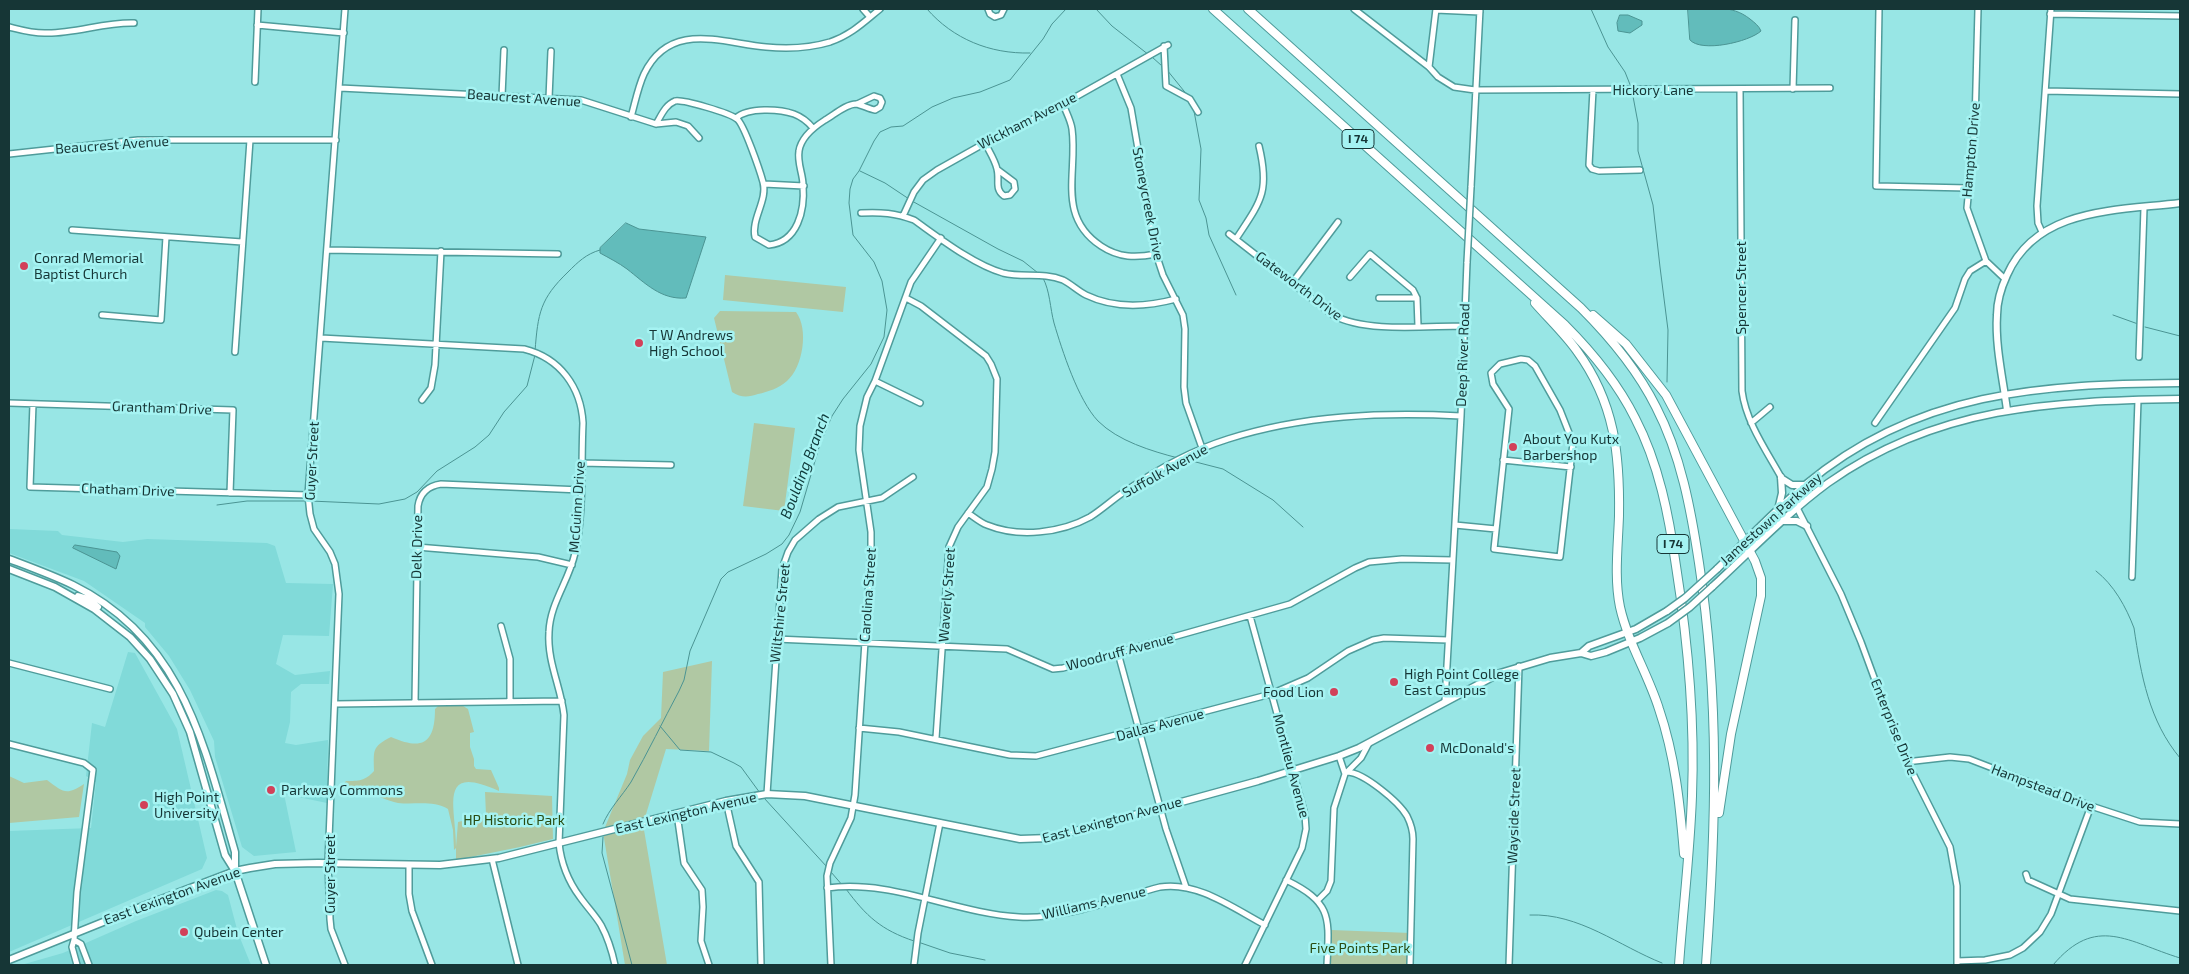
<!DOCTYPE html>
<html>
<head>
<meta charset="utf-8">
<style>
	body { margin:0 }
	#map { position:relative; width:2189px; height:974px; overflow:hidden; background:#98e6e5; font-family:"Exo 2",sans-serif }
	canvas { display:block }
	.frame { position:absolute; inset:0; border:10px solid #163636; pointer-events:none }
</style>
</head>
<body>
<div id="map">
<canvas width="2189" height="974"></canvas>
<div class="frame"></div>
</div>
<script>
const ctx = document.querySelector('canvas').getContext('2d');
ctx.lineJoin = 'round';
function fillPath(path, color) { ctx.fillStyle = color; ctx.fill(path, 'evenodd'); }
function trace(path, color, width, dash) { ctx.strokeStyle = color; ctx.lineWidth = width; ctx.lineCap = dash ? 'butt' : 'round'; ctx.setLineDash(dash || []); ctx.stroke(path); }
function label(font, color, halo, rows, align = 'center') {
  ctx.font = font + ' "Exo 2",sans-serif'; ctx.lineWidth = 5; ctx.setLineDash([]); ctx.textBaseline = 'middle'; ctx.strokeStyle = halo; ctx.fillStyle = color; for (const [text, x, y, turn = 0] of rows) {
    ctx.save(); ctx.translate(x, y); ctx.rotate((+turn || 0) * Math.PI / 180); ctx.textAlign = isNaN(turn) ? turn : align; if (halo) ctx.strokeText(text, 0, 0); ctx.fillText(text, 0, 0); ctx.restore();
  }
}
const built = new Path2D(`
	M9 529 58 531 62 535 123 542 147 539 267 543 275 546 286 583 333 584 329 636 283 635 276 664 295 675 330 671 329 684H301L291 692 290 722 285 743 296 745 328 740 327 803 284 794 296 852 254 856 242 847 215 757 214 741 190 690 169 656 145 627V623L84 581 9 553Z
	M128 652 135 653 177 729 207 858 202 869 9 952V831L91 828 96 782 86 776 92 723 105 727Z
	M216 890 222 891 228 895 238 933 251 965H21L63 953 136 921Z`);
const green = new Path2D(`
	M725 275 846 287 843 312 723 300Z
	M720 311 796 312C809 329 803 367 787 381 779 388 768 392 758 394 749 397 741 398 732 392L714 318Z
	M754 423 795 428 784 511 743 506Z
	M712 661 709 751 666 749 643 824 667 965H625L603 832 627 774 630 760 643 736 661 718 663 672Z
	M460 704 468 709 474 732 470 733V747L474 759V766L476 769 491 770 499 788V791C437 763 456 806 456 847L458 822 486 815 485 792 552 796 553 839 520 847 456 860V848L454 850 453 830 448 809C433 800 415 805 398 803 387 801 377 795 368 792 360 788 348 789 340 788L346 781C359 781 365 781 374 771 374 751 371 747 391 737 423 751 435 743 435 709L438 706Z
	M9 776 24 783 47 780C63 792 66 796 84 784L79 817 9 823Z
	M1331 930 1411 933 1409 965H1329Z`);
const water = new Path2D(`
	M1688 9C1712 9 1731 4 1750 19 1755 23 1759 26 1761 31 1749 42 1701 53 1690 40Z
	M1620 15H1628L1642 21V25L1630 33 1618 31 1617 23Z
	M626 223 639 229 706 237 686 298C661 300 645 283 627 269 619 263 609 258 600 253V248Z
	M75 545 117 552 120 556 116 569 73 548Z`);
const stream = new Path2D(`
	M927 9C953 39 990 54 1030 53
	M1096 9 1112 26 1149 55
	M1591 9 1608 47 1625 72 1631 87
	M1152 57 1162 66
	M1167 70 1188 96
	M1632 91 1638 123V151L1653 205 1660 267 1668 330 1667 382
	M1194 111 1201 149 1199 200 1206 218 1209 235 1236 295
	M860 171 885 183 909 199
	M912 201 998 249 1023 261 1038 273
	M1043 278C1050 291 1050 308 1054 323 1062 350 1078 400 1098 421 1118 441 1151 451 1178 458
	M2113 315 2138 324
	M2145 327 2180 336
	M535 351C538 313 540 299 568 272 578 262 586 254 600 250
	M1184 459 1223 469 1273 500 1303 527
	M310 501 379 504 405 499 417 492 437 471 475 447 489 435 504 412 527 386 535 355
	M217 505 247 501H306
	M2096 571C2114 585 2126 607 2134 628 2141 675 2149 721 2180 758
	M660 726 680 750 711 752 734 763 741 767 760 793
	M764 798 827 867
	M603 824C609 809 622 796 631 782 648 752 663 721 679 691L684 680 690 651 721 579 728 572 766 554 782 544 789 535 800 512 820 444 832 416 843 399 871 364 884 337 887 310 882 281 874 262 853 235 849 203 850 189 853 179 859 171 874 141 880 132 891 127 903 126 932 107 953 98 980 92 1010 80 1043 39 1052 24 1066 9
	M603 837 602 853 632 965
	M831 872 843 886
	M846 889C866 916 881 930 914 941
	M1530 915C1579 913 1619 946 1662 963
	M918 942 950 953 985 960
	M2053 965C2096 914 2128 942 2180 958`);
const minor = new Path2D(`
	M863 9 870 17
	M988 9 990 14 995 17 1001 15 1004 9
	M1354 9 1429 67 1438 77 1454 87 1475 90 1830 88
	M1879 9 1876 186 1968 188
	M1978 9 1975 124 1967 208 1986 261 2005 279
	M1436 10 1480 12
	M2050 14 2180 16
	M257 25 344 33
	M9 27C21 30 34 34 48 33 77 33 105 22 134 23
	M1164 46 1166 86 1190 99 1198 112
	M1429 67 1436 9
	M1117 74 1131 108 1156 254 1163 275 1183 315 1185 329 1184 387 1186 403 1202 448
	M255 82 258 9
	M340 88 581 100 656 124 676 122 688 126 699 138
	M1793 89 1795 20
	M1593 90 1589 165 1592 169 1599 171 1640 170
	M1740 90 1742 391C1746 422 1766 450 1781 477
	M2046 91 2180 94
	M502 96 504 50
	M549 98 551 51
	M1063 104C1066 112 1071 121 1072 129 1078 172 1056 216 1101 246 1119 258 1136 258 1156 254
	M631 117C635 103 638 87 644 74 670 20 722 43 766 47 787 49 810 48 830 42 851 35 864 22 880 9
	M736 118C748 107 780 109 794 114 802 117 808 122 813 128
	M656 124C661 116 665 105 675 101 682 99 730 113 737 119 744 124 760 171 763 182 768 200 751 219 755 237L769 245C798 242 805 210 803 185 803 174 797 163 799 151 801 137 814 127 825 120 834 115 846 104 856 104 862 105 869 109 875 110L880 107 882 102 880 98 874 96 857 104
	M985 143C989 151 995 160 997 169 1000 180 994 189 1004 196L1010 195 1015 189 1014 182 998 170
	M9 154 138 140H336
	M764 184 804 186
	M1471 187 1480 9
	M861 213C881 212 895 213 914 220 938 237 974 265 1003 273 1023 278 1043 272 1063 280 1071 284 1078 291 1086 295 1115 309 1146 307 1176 299
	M903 216 914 192 923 180 937 170 985 143 1063 104 1168 45
	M72 230 242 242
	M2042 232 2038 223 2037 206 2051 9
	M1229 234 1333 315C1365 333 1426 326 1463 326
	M1236 239C1261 201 1270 192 1259 146
	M327 250 558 254
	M1350 277 1370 254 1413 290 1417 298 1418 326
	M1292 283 1338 222
	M906 298 921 306 986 356 991 364 997 379 995 452 992 469 987 487 958 527 949 547 936 738
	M1379 298H1417
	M102 315 161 320 166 237
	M321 338 524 349C560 358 581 387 583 423 581 463 584 514 575 553 569 581 550 603 549 632 547 662 561 687 564 715L559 843C561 863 568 881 580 897 587 907 595 915 601 925 608 938 612 951 615 965
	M235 352 250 140
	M2139 357 2144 208
	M1521 359 1528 360 1535 366 1560 410 1573 443 1560 557 1494 549 1509 409 1493 384 1491 373 1500 364Z
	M875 381 920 403
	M422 400 431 388 435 365 441 251
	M9 403 233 410 230 493
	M33 404 30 487 308 495
	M1751 423 1770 407
	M1875 423 1955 308 1965 279 1970 271 1986 261
	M1503 460 1571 467
	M581 463 671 465
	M1792 498 1841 594 1861 642 1900 748 1950 847 1957 886V965
	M968 513C974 517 981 523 987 525 1019 538 1061 533 1090 517 1103 509 1114 498 1127 490 1158 469 1193 450 1228 439 1303 415 1383 412 1461 416
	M1455 525 1496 529
	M417 547 538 557 572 565
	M2132 577 2138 400
	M501 626 510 659V700
	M776 639 1007 649 1053 669 1063 668 1290 604 1355 568 1369 562 1402 559 1453 560
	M1118 653 1166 829 1186 887
	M9 663 110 689
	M1445 701 1461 416 1467 262
	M415 702 418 506C420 493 428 486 441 484L581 490
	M335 704 562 701
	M859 728 899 732 1010 755 1036 756 1271 694 1308 678 1348 651 1373 640 1384 638 1448 640
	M9 744 84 763 93 770 77 892 74 940 72 947 77 965
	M1906 762 1950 757 1969 759 2091 806 2140 822 2180 824
	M1347 772 1361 758 1369 743
	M1348 772C1364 773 1399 802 1407 816 1411 824 1413 831 1413 839L1410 965
	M767 794 782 569 788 552 795 540 819 519 838 507 882 498 913 477
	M726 801 736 846 759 882 761 965
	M677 814 684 863 702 890 703 907 701 941 709 965
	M492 859 518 965
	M409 866V894L412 911 432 965
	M2026 874 2028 880 2070 899 2180 911
	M1286 880C1333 903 1329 918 1327 965
	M827 888C892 879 954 913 1019 917 1063 920 1118 898 1160 887 1197 881 1233 908 1265 925
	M1318 900 1327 891 1331 881 1334 808 1345 774 1339 756
	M74 940 81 944 89 965
	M1957 961 1985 960 2010 955 2023 948 2040 932 2051 914 2091 806
	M345 965 331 929 330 919 328 863 339 594 335 564 330 552 314 529 310 514 308 495 345 9
	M831 965 827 876 830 863 851 818 855 795 871 550V532L859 450 860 426 867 397 875 381 911 282 941 238
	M914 965 918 933 940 823
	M1245 965 1302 848 1306 829 1305 815 1250 616
	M1509 965 1519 666`);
const major = new Path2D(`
	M2007 410C2003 379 1995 346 1997 315 1997 301 2001 288 2007 275 2037 207 2117 211 2180 203
	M1781 478 1792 485H1805
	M1778 510 1782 493 1781 477
	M1783 521H1797L1807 526
	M9 559C30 567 52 575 73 585 183 639 204 745 235 852V870
	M9 569 55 587 94 609 130 637 150 659 173 694 190 732 225 855 235 871 266 965
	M1717 569C1746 541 1774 511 1805 485 1917 391 2041 384 2180 383
	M1712 587C1750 552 1786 514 1828 483 1937 406 2052 401 2180 399
	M78 596 88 599 98 607
	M1581 653 1589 646 1636 629 1667 611
	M9 960 138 908 235 871 250 868 275 864 318 863 440 865 499 858 726 801 767 794 805 796 1020 839 1050 838 1258 781 1339 756 1359 748 1500 673 1550 658 1581 653 1591 656 1606 652 1640 638 1668 623`);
const highway = new Path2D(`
	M1213 9 1565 325C1593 353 1617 382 1635 418 1659 464 1669 516 1676 566 1688 642 1695 719 1692 796 1690 852 1683 909 1679 965
	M1248 9 1581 308C1611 338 1637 369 1656 407 1681 455 1691 510 1699 563 1720 701 1716 827 1706 965
	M1535 303C1549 319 1565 334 1577 351 1615 403 1620 455 1619 516 1618 546 1614 578 1620 607 1628 643 1648 674 1659 709 1675 756 1680 804 1684 854
	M1593 315 1626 344 1666 395 1755 561 1761 578V596L1731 734 1719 813`);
const minorBridge = new Path2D(`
	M1467 262 1471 187`);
const majorBridge = new Path2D(`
	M1667 611 1685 598 1717 569
	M1668 623 1690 607 1712 587`);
const markers = [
	[24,266,5,"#d2415a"],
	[639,343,5,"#d2415a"],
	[1513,447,5,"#d2415a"],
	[1394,682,5,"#d2415a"],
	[1334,692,5,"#d2415a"],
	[1430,748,5,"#d2415a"],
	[271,790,5,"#d2415a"],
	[144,805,5,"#d2415a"],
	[184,932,5,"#d2415a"]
];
const shields = [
	[1358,139,32],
	[1673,544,32]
];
const shieldNames = [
	["I 74",1358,139],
	["I 74",1673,544]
];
const streetNames = [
	["Hickory Lane",1653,90],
	["Beaucrest Avenue",524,98,4],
	["Wickham Avenue",1027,121,-27],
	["Beaucrest Avenue",112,145,-4],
	["Hampton Drive",1971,150,-85],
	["Stoneycreek Drive",1148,204,79],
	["Gateworth Drive",1299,286,37],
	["Spencer Street",1741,288,-90],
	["Deep River Road",1463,355,-88],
	["Grantham Drive",162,408,2],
	["Guyer Street",312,461,-87],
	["Suffolk Avenue",1165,471,-29],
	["Chatham Drive",128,490,2],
	["McGuinn Drive",577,507,-86],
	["Jamestown Parkway",1771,519,-42],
	["Delk Drive",417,547,-89],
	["Carolina Street",868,595,-86],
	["Waverly Street",947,595,-86],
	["Wiltshire Street",780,613,-84],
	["Woodruff Avenue",1120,652,-15],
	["Dallas Avenue",1160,725,-15],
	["Enterprise Drive",1894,727,68],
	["Montlieu Avenue",1291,766,75],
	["Hampstead Drive",2043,788,21],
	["East Lexington Avenue",686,813,-13],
	["Wayside Street",1514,816,-88],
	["East Lexington Avenue",1112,820,-15],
	["Guyer Street",330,874,-90],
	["East Lexington Avenue",172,896,-20],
	["Williams Avenue",1094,903,-13]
];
const poiNames = [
	["Conrad Memorial",34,258],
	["Baptist Church",34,274],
	["T W Andrews",649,335],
	["High School",649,351],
	["About You Kutx",1523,439],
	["Barbershop",1523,455],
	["High Point College",1404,674],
	["East Campus",1404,690],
	["Food Lion",1324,692,"right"],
	["McDonald's",1440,748],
	["Parkway Commons",281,790],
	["High Point",154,797],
	["University",154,813],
	["Qubein Center",194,932]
];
const parkNames = [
	["HP Historic Park",514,820],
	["Five Points Park",1360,948]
];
const waterNames = [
	["Boulding Branch",805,466,-69]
];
fillPath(built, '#81dad9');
fillPath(green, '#b0c8a3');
fillPath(water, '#62bcbb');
trace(water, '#4b9493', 1);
trace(stream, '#4b9493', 1);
trace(minor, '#4f9c9b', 8);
trace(major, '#4f9c9b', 9);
trace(highway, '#4f9c9b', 10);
trace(minor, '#fff', 5);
trace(major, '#fff', 6);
trace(highway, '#fff', 8);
trace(minorBridge, '#4f9c9b', 8, []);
trace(majorBridge, '#4f9c9b', 9, []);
trace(minorBridge, '#fff', 5);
trace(majorBridge, '#fff', 6);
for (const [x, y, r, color] of markers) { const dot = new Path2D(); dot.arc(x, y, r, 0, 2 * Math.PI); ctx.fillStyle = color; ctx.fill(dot); trace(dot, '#a5f3f2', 2); }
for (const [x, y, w] of shields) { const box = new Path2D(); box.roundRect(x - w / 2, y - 9.5, w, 19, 4); ctx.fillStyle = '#a5f3f2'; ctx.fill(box); trace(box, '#163636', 1); }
label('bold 12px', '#163636', null, shieldNames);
label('14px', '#163636', '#a5f3f2', streetNames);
label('14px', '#163636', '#a5f3f2', poiNames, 'left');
label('14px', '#294b11', '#a5f3f2', parkNames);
label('italic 15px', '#0f3a3a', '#a5f3f2', waterNames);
</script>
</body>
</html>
